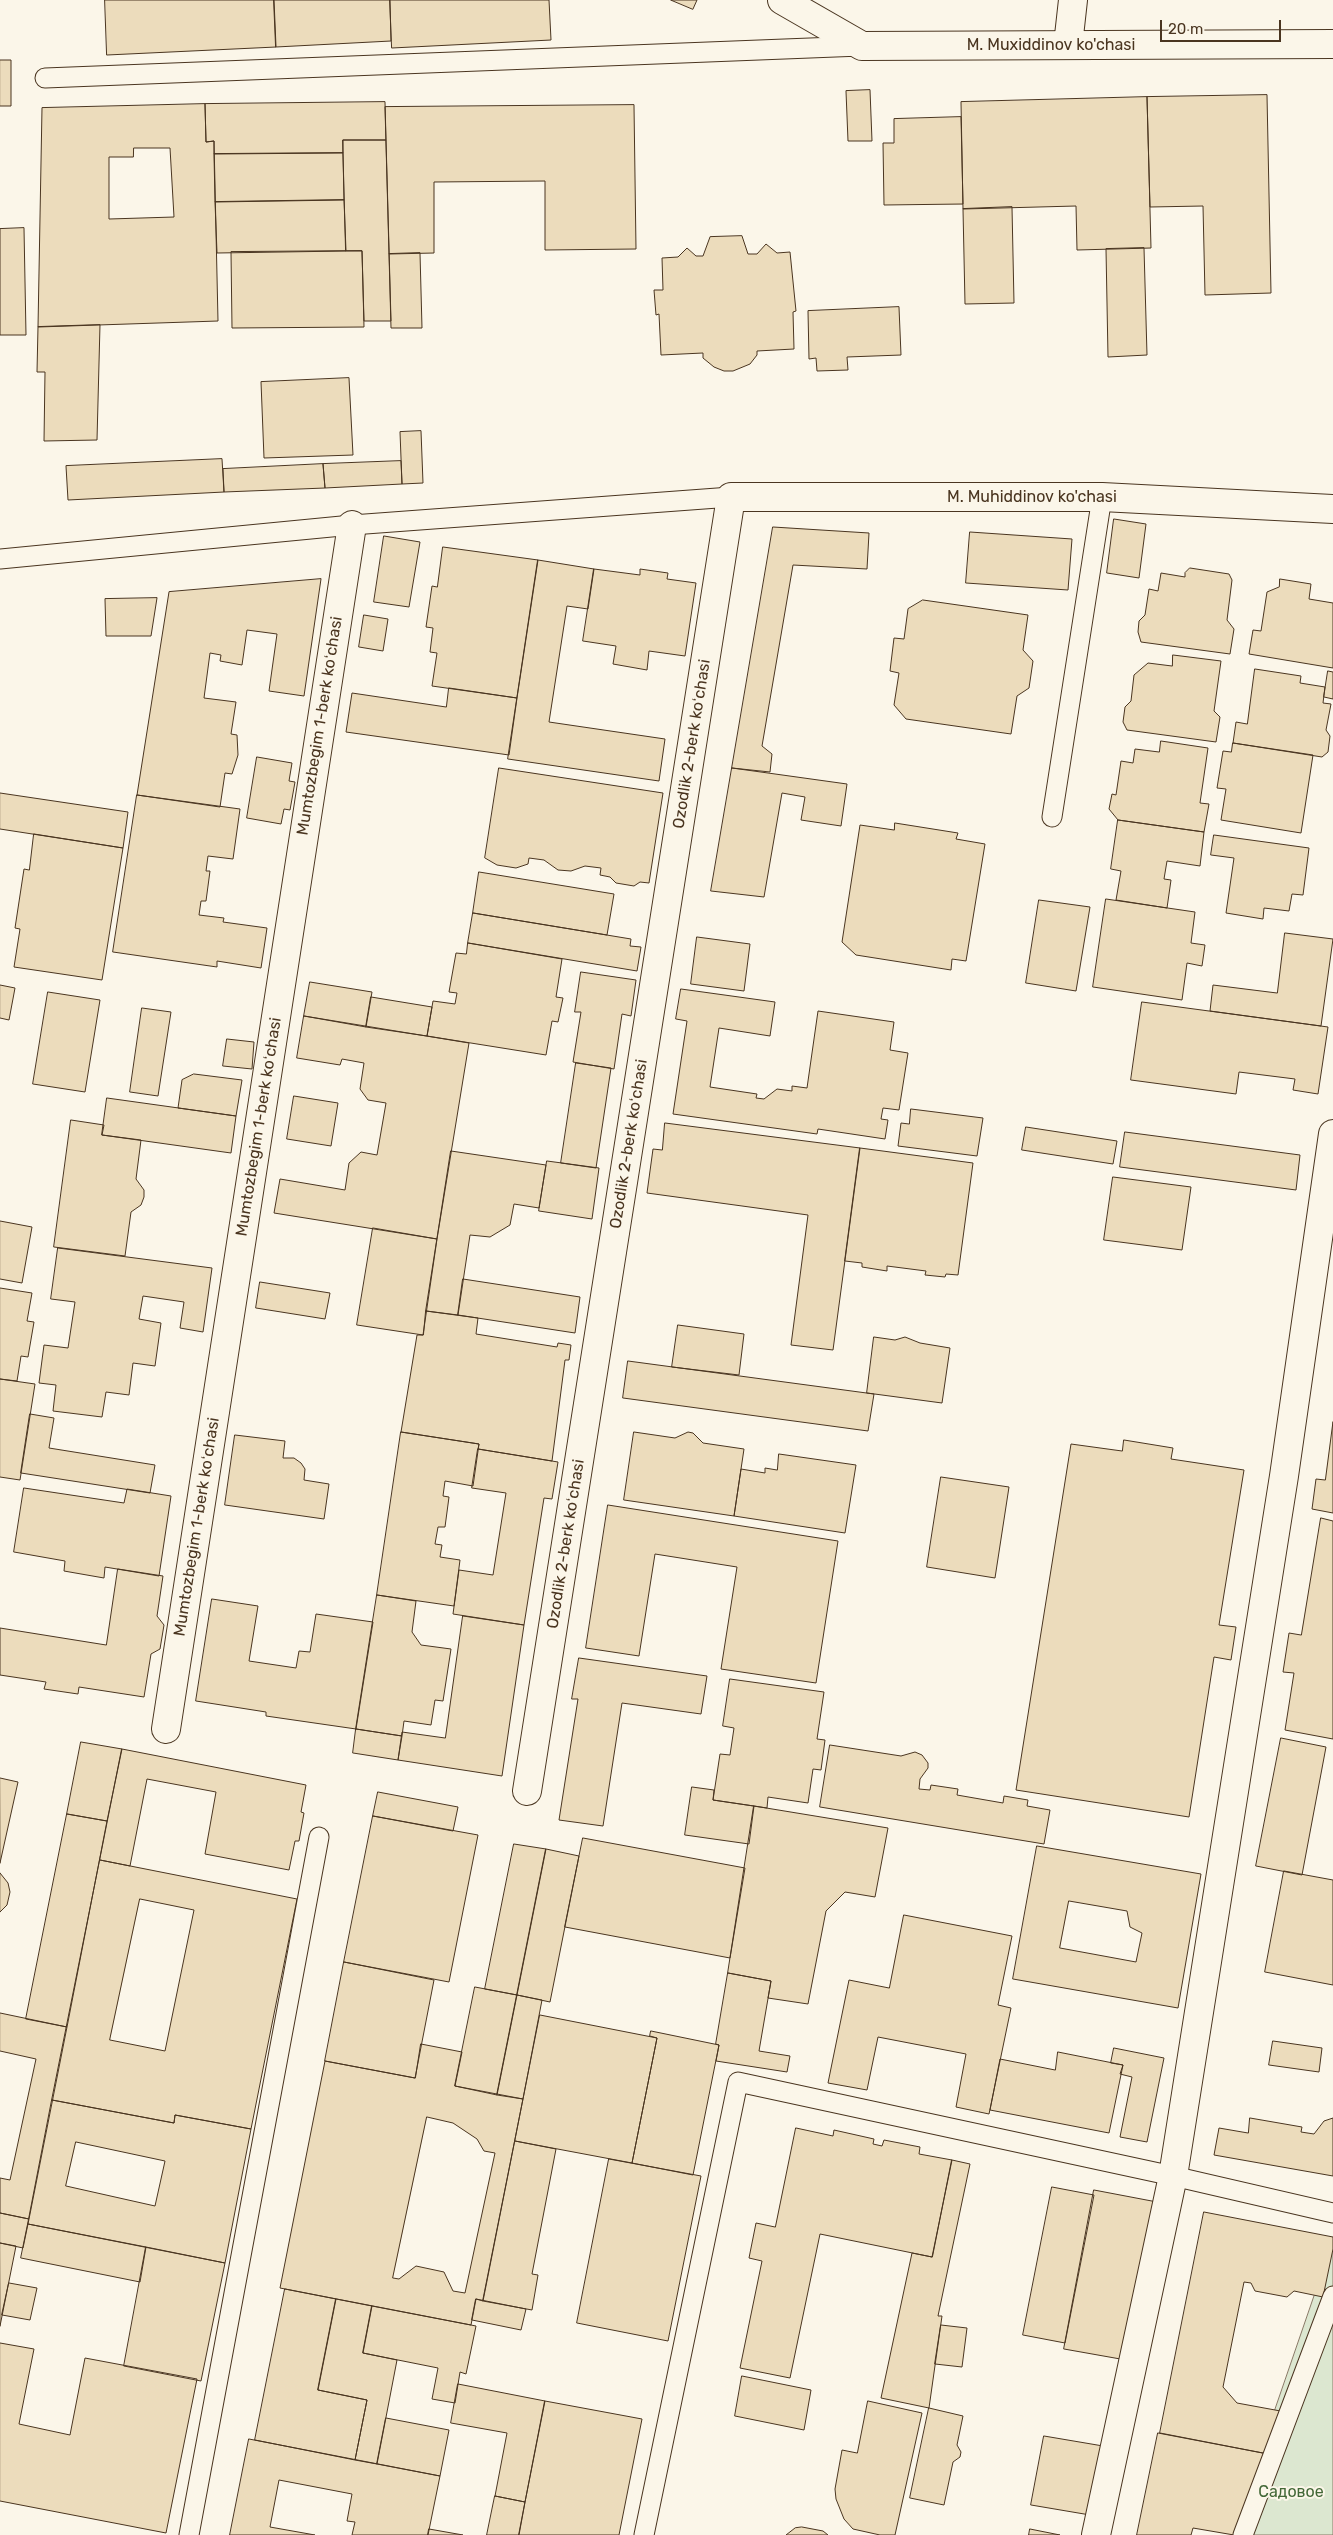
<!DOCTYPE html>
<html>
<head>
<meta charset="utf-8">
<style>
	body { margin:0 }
	#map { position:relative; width:1333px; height:2535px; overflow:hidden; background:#fbf6e9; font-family:Rubik,sans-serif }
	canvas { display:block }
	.scale { position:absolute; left:1160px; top:20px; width:121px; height:22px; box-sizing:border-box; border:2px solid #4a3520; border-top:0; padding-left:6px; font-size:15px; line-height:18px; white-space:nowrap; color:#4a3520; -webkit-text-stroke:4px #fbf6e9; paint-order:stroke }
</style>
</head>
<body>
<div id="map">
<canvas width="1333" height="2535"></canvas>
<div class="scale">20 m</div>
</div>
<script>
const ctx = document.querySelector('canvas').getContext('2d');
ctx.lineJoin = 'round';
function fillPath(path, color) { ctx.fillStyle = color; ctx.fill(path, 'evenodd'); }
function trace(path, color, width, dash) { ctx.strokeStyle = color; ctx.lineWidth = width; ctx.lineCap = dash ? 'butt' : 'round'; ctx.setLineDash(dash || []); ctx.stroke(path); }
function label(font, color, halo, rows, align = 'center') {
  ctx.font = font + ' Rubik,sans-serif'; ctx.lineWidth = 4; ctx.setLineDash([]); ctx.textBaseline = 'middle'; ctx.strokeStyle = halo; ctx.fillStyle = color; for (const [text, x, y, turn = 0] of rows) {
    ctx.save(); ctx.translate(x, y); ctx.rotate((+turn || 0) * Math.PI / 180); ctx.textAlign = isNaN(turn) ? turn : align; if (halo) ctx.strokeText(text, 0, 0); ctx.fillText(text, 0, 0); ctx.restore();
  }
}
const green = new Path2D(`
	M1333 2241V2535H1232Z`);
const building = new Path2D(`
	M105 0H274L276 47 107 55Z
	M274 0H390L391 41 276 47Z
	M390 0H549L551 40 392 48Z
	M671 0H697L693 9Z
	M0 60H11V106H0Z
	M870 90 872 141H848L846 91Z
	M1267 95 1271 293 1205 295 1203 206 1150 207 1147 97Z
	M1147 97 1151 248 1077 250 1076 206 963 209 961 102Z
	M385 102 386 140H343V153L214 154V141L206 142 205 104Z
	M205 104 206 142 214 141 218 321 38 327 42 108ZM134 148H170L174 217 109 219V157H133Z
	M634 105 636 249 545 250V181L434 182V253L389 254 385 107Z
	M961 117 963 204 884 205 883 143H894V119Z
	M343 140H386L391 321H364L362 251H346Z
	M343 153 344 200 215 202 214 154Z
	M344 200 346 251 217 253 215 202Z
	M1012 207 1014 303 965 304 963 209Z
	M24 228 26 335H0V229Z
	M742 236 748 254H757L766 244 777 253 790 252 796 311 793 312 794 349 757 351V355L750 364 733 371H724L714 367 703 358V353L661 355 659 314 656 315 654 290H663L662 258 678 257 687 248 696 256H703L710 237Z
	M1144 248 1147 355 1108 357 1106 249Z
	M362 251 364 327 232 328 231 252Z
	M420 253 422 328H391L389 254Z
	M899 307 901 355 847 357 848 370 817 371 816 358 809 359 808 311Z
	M100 325 97 440 44 441 45 372H37L38 327Z
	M349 378 353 455 264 458 261 382Z
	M421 431 423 483 402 484 400 432Z
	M222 459 224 492 68 500 66 466Z
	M401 461 402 484 325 488 323 464Z
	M323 464 325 488 224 492 223 469Z
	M1114 519 1146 524 1139 578 1107 573Z
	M773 527 869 533 867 569 793 565 762 746 772 754 770 772 732 768Z
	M970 532 1072 539 1068 590 966 583Z
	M384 536 420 542 409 607 374 602Z
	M443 547 538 560 517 698 432 686 437 653 430 652 433 628 426 627 432 586 437 587Z
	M538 560 594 569 588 609 567 606 549 722 665 739 659 781 508 759Z
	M1190 568 1229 574 1232 580 1227 620 1234 629 1230 654 1141 642 1138 632 1139 621 1145 615 1149 589 1158 591 1161 573 1185 577V573Z
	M594 569 640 575V569L668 573 667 579 696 583 685 656 649 651 647 670 613 664 616 646 583 641Z
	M321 579 304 696 269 691 277 634 247 630 242 665 220 661 221 655 210 653 204 698 236 702 231 734 237 735 238 755 232 774 225 773 220 807 137 795 169 592Z
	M1280 579 1311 584 1309 599 1333 603V668L1249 654 1253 630 1261 631 1267 592 1279 587Z
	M157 598 151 636H106L105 599Z
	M923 600 1028 615 1023 650 1033 661 1029 688 1017 696 1011 734 906 719 894 705 899 673 890 671 894 638 904 639 908 609Z
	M364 615 388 619 383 651 359 647Z
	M1173 655 1221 661 1214 711 1220 717 1216 742 1127 730 1123 722 1125 707 1131 701 1134 675 1148 663 1172 666Z
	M1255 669 1301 676 1300 683 1325 687 1323 703 1331 704 1326 730 1330 736 1328 752 1322 757 1233 743 1236 722 1247 724Z
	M1328 671 1333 672V699L1324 697Z
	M449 688 517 698 509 755 346 732 352 693 446 707Z
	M1161 741 1208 748 1200 803 1209 804 1204 832 1118 820 1109 809 1112 794 1116 795 1121 761 1133 763 1135 749 1159 752Z
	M1233 743 1313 755 1301 833 1221 820 1226 789 1217 788 1223 751 1231 752Z
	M257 757 292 763 289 781 295 782 290 810 284 809 281 824 247 818Z
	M499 768 663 793 649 883 640 882 634 886 616 883 610 877 600 875 601 868 585 866 571 871 558 870 544 860 529 858 528 864 516 868 497 865 485 858Z
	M732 768 847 784 841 826 801 820 805 797 782 793 764 897 711 891Z
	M0 793 128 812 123 848 0 829Z
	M137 795 240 809 233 859 208 856 206 871H210L206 901H201L199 915 224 918 223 922 267 928 261 968 217 961V967L113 952Z
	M1118 820 1204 832 1200 866 1167 861 1164 879 1171 880 1167 908 1116 900 1121 871 1111 869Z
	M895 823 958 833 956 839 985 844 966 961 952 959 951 970 856 955 842 942 860 825 894 830Z
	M34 834 123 848 102 980 14 967 20 929 15 928 24 869 29 870Z
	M1214 835 1309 848 1303 895 1292 894 1289 911 1264 908 1263 919 1226 913 1234 858 1211 855Z
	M479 872 614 894 607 935 473 913Z
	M1106 899 1195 912 1191 943 1205 945 1202 966 1187 963 1182 1000 1093 987Z
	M1039 900 1090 907 1076 991 1026 983Z
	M473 913 631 939 630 946 641 947 637 971 468 943Z
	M1285 933 1333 939 1321 1026 1210 1011 1213 985 1277 993Z
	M697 937 750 944 744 991 691 984Z
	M468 943 562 959 556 997 563 998 558 1022 552 1021 546 1055 427 1036 433 1001 455 1004 457 993 449 992 456 953 466 954Z
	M581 972 636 980 631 1016 622 1014 614 1069 573 1062 581 1012H575Z
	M310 982 372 992 366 1027 304 1016Z
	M0 985 15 988 9 1020 0 1018Z
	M681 989 775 1002 770 1036 719 1028 710 1087 757 1094 756 1098 764 1099 777 1089 792 1091V1086L807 1088 818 1011 894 1022 890 1050 908 1053 899 1110 883 1108 881 1119 888 1120 885 1139 818 1129 817 1134 673 1114 687 1021 676 1019Z
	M48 992 100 1000 85 1092 33 1084Z
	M371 997 432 1007 427 1036 366 1027Z
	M1142 1002 1328 1027 1318 1094 1293 1090 1295 1079 1239 1072 1236 1094 1131 1080Z
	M142 1008 171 1012 158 1096 130 1092Z
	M304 1016 469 1043 437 1239 274 1213 280 1179 345 1190 349 1163 361 1152 377 1155 386 1103 368 1100 360 1089 364 1063 342 1059 340 1065 297 1058Z
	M227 1039 254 1042 252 1069 223 1066Z
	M576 1063 611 1068 596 1168 561 1163Z
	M194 1074 242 1080 236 1116 178 1108 182 1080Z
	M294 1096 338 1103 331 1146 287 1139Z
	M107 1098 236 1116 231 1153 102 1135Z
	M911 1109 983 1118 977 1156 898 1146 901 1123 909 1124Z
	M71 1120 104 1125 102 1135 141 1140 136 1179 144 1190V1197L141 1205 131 1212 125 1256 54 1247Z
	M665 1123 860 1148 833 1350 791 1345 808 1215 647 1193 653 1149 662 1150Z
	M1026 1127 1117 1141 1113 1164 1022 1150Z
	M1125 1132 1300 1155 1296 1190 1120 1167Z
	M860 1148 973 1163 958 1275 946 1274 945 1277 925 1275 926 1271 887 1266V1271L862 1267V1263L845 1261Z
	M451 1151 546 1165 539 1208 514 1204 510 1225 490 1237 470 1235 458 1315 426 1311Z
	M547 1161 599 1168 592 1219 539 1211Z
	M1113 1177 1191 1187 1182 1250 1104 1240Z
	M0 1221 32 1227 22 1283 0 1279Z
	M373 1228 437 1239 423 1335 357 1325Z
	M58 1248 212 1268 203 1332 180 1328 184 1302 143 1296 139 1319 161 1323 155 1366 133 1363 129 1395 106 1392 102 1417 53 1411 56 1385 39 1383 44 1345 68 1348 75 1302 51 1299Z
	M463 1279 580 1297 575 1333 458 1315Z
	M260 1282 330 1293 325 1319 256 1308Z
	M0 1288 32 1293 27 1321 34 1322 28 1357 21 1356 17 1381 0 1379Z
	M426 1311 478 1318 476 1334 557 1347 558 1343 571 1345 569 1360H565L552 1461 478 1449 479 1444 401 1432 417 1335H423Z
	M678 1325 744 1334 739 1375 672 1367Z
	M874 1337 895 1340 905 1337 920 1343 950 1348 942 1403 867 1393Z
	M628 1361 874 1394 868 1431 623 1398Z
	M0 1379 35 1384 20 1480 0 1477Z
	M30 1414 54 1418 49 1448 155 1465 150 1493 21 1473Z
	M1333 1422V1513L1312 1509 1316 1479 1325 1480Z
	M401 1432 479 1444 473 1486 445 1481 443 1496 449 1497 445 1527H438L435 1544 442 1545 440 1557 460 1560 454 1606 377 1595Z
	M634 1432 675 1438 688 1432 693 1433 703 1443 744 1449 734 1516 624 1500Z
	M235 1435 285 1441 283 1458H294L301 1463 305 1469 304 1480 329 1484 324 1519 225 1505Z
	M1124 1440 1173 1448 1171 1459 1244 1470 1219 1625 1236 1627 1231 1660 1214 1657 1189 1817 1016 1790 1071 1444 1122 1451Z
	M478 1449 558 1462 552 1499 544 1498 524 1625 453 1614 459 1570 493 1575 506 1493 472 1488Z
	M779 1454 856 1465 845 1533 734 1516 741 1469 765 1473V1468L777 1470Z
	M941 1477 1009 1487 995 1578 927 1567Z
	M24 1488 124 1503 127 1489 171 1496 159 1576 105 1567 104 1578 64 1571 65 1561 14 1552Z
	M608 1505 838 1541 816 1683 721 1669 737 1567 655 1554 639 1656 586 1648Z
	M1321 1518 1333 1521V1739L1285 1730 1294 1673 1283 1672 1289 1633 1301 1635Z
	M118 1569 163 1576 157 1616 164 1625 160 1649 151 1654 144 1697 79 1687 78 1694 44 1689 46 1682 0 1675V1628L106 1645Z
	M377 1595 416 1601 412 1632 421 1645 451 1649 443 1701 435 1700 431 1725 404 1721 402 1736 356 1729Z
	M212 1599 258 1606 249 1661 296 1668 299 1651 310 1652 316 1614 373 1622 356 1729 266 1716V1712L196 1701Z
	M463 1616 524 1625 502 1776 398 1760 402 1732 445 1738Z
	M579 1658 707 1676 701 1714 622 1703 603 1826 559 1820 578 1699H572Z
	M730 1679 824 1692 817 1739 825 1740 821 1770 813 1769 808 1803 768 1797 767 1808 713 1800 720 1754 730 1755 734 1728 723 1726Z
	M356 1729 402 1736 398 1760 353 1753Z
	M1281 1738 1326 1747 1302 1875 1256 1866Z
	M81 1742 122 1749 107 1821 67 1814Z
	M830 1745 901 1756 915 1752 922 1755 928 1763V1768L920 1779 919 1789 930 1790 931 1785 958 1789 957 1795 1003 1803 1004 1796 1028 1800 1027 1806 1050 1810 1044 1844 820 1807Z
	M122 1749 306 1785 301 1812 304 1813 299 1841H295L289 1870 205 1854 216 1792 147 1779 130 1866 100 1860Z
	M0 1778 18 1782 0 1863Z
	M692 1787 714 1790 713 1800 754 1806 749 1844 685 1835Z
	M378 1792 458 1807 453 1831 373 1816Z
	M754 1806 888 1828 875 1897 845 1892 826 1911 808 2004 768 1998 771 1981 728 1973Z
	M67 1814 107 1821 67 2027 26 2019Z
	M373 1816 478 1835 449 1982 344 1962Z
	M583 1838 745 1868 730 1958 565 1927Z
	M514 1844 546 1849 517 1995 485 1989Z
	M1037 1846 1201 1874 1178 2008 1013 1979ZM1069 1901 1127 1911 1130 1927 1142 1933 1136 1962 1060 1948Z
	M546 1849 579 1856 550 2002 517 1995Z
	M100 1860 297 1899 251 2129 175 2115 174 2123 52 2100ZM140 1899 194 1910 165 2051 110 2040Z
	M1284 1871 1333 1880V1985L1265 1972Z
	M0 1873 8 1883 10 1892 7 1905 0 1912Z
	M904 1915 1012 1936 998 2005 1011 2008 989 2114 956 2107 966 2054 878 2037 867 2090 828 2083 849 1980 889 1988Z
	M344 1962 434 1980 415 2078 325 2061Z
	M728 1973 771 1981 759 2051 790 2056 787 2072 716 2061 719 2045 716 2044Z
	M475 1987 517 1995 497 2095 455 2086Z
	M517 1995 542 2000 523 2099 497 2095Z
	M0 2013 67 2027 29 2219 0 2213V2178L10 2180 36 2059 0 2051Z
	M540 2015 657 2038 632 2163 515 2141Z
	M651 2031 719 2045 693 2175 632 2163 657 2038 650 2036Z
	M1273 2041 1322 2048 1319 2072 1269 2065Z
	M421 2044 462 2052 455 2086 523 2099 483 2301 476 2299 471 2325 280 2288 325 2061 415 2078ZM427 2117 453 2123 477 2139 484 2151 495 2153 465 2293 453 2291 444 2272 416 2266 399 2279 393 2278Z
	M1114 2048 1164 2058 1147 2142 1120 2137 1132 2077 1120 2074 1123 2065 1111 2063Z
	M1058 2052 1123 2065 1109 2133 990 2110 1000 2059 1055 2070Z
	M52 2100 174 2123 175 2115 251 2129 225 2263 28 2224ZM76 2142 165 2161 155 2206 66 2186Z
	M1250 2118 1302 2127 1301 2132 1314 2134 1324 2121 1333 2118V2176L1214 2155 1219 2128 1248 2133Z
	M796 2128 833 2136 834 2130 874 2139 873 2144 882 2146 884 2140 920 2147 919 2154 952 2160 932 2257 820 2234 790 2378 740 2368 762 2261 749 2258 756 2223 775 2227Z
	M515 2141 556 2149 532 2274 538 2275 532 2310 483 2301Z
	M609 2159 701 2176 668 2341 577 2323Z
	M952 2160 970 2164 938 2316H942L929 2408 881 2398 912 2253 932 2257Z
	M1052 2187 1094 2195 1065 2343 1023 2335Z
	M1094 2190 1157 2202 1126 2360 1064 2349Z
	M1204 2212 1333 2237V2249L1323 2297 1294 2291 1287 2297 1255 2291 1251 2283 1244 2282 1223 2387 1237 2403 1286 2412 1268 2454 1160 2433Z
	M0 2213 29 2219 23 2248 0 2243Z
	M28 2224 146 2247 140 2282 21 2258Z
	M0 2243 16 2246 0 2326Z
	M146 2247 225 2263 201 2381 124 2366Z
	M9 2283 37 2288 30 2320 2 2315Z
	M285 2289 336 2299 318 2390 367 2400 355 2460 255 2440Z
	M336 2299 372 2306 363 2353 397 2360 377 2464 355 2460 367 2400 318 2390Z
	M476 2299 526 2309 521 2330 472 2320Z
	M372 2306 476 2326 466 2374 460 2372 455 2403 432 2399 438 2368 363 2353Z
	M941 2325 967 2328 962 2367 935 2364Z
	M0 2343 34 2349 19 2424 70 2435 85 2358 197 2379 166 2533 0 2501Z
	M742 2376 811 2390 804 2430 735 2416Z
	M458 2384 545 2401 525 2502 495 2496 507 2433 451 2423Z
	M545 2401 642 2419 619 2535H519Z
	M868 2401 922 2413 895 2535H880L853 2529 844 2519 836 2499 835 2489 842 2450 857 2453Z
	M929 2408 963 2416 957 2445 961 2452 960 2457 953 2462 944 2505 910 2498Z
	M386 2418 449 2430 440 2476 377 2464Z
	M1158 2433 1268 2454 1234 2535 1193 2528 1191 2535H1137Z
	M1044 2436 1109 2447 1096 2516 1031 2505Z
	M249 2439 440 2476 428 2535H352L355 2522 347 2521 352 2494 279 2480 270 2527 315 2535H230Z
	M495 2496 525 2502 519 2535H487Z
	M802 2527 823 2531 828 2535H786L795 2528Z
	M429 2529 463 2535H428Z
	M1030 2529 1060 2535H1029Z`);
const service = new Path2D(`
	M45 78 861 46
	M0 559 352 525 731 497
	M1052 817 1102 497
	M189 2535 319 1837
	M644 2535 738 2082 1173 2176 1333 2213
	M1243 2535 1333 2296`);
const minor = new Path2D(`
	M782 0 862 46 1333 44
	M1068 45 1073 0
	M166 1729 352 525
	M527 1791 731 497H1102L1333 509
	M1096 2535 1173 2176 1284 1476 1333 1134`);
const streetNames = [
	["M. Muxiddinov ko'chasi",1051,45],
	["M. Muhiddinov ko'chasi",1032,497],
	["Mumtozbegim 1-berk koʻchasi",320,726,-81],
	["Ozodlik 2-berk koʻchasi",692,744,-81],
	["Mumtozbegim 1-berk koʻchasi",259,1127,-81],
	["Ozodlik 2-berk koʻchasi",629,1144,-81],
	["Mumtozbegim 1-berk koʻchasi",197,1527,-81],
	["Ozodlik 2-berk koʻchasi",566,1544,-81]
];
const parkNames = [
	["Садовое",1291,2492]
];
fillPath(green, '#dce7d0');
trace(green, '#887966', 1);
fillPath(building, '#ecdcbc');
trace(building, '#4a3520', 1);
trace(service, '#4a3520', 21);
trace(minor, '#4a3520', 30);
trace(service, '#fbf6e9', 19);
trace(minor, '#fbf6e9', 28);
label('16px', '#4a3520', '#fbf6e9', streetNames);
label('16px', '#436837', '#fbf6e9', parkNames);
</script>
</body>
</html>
